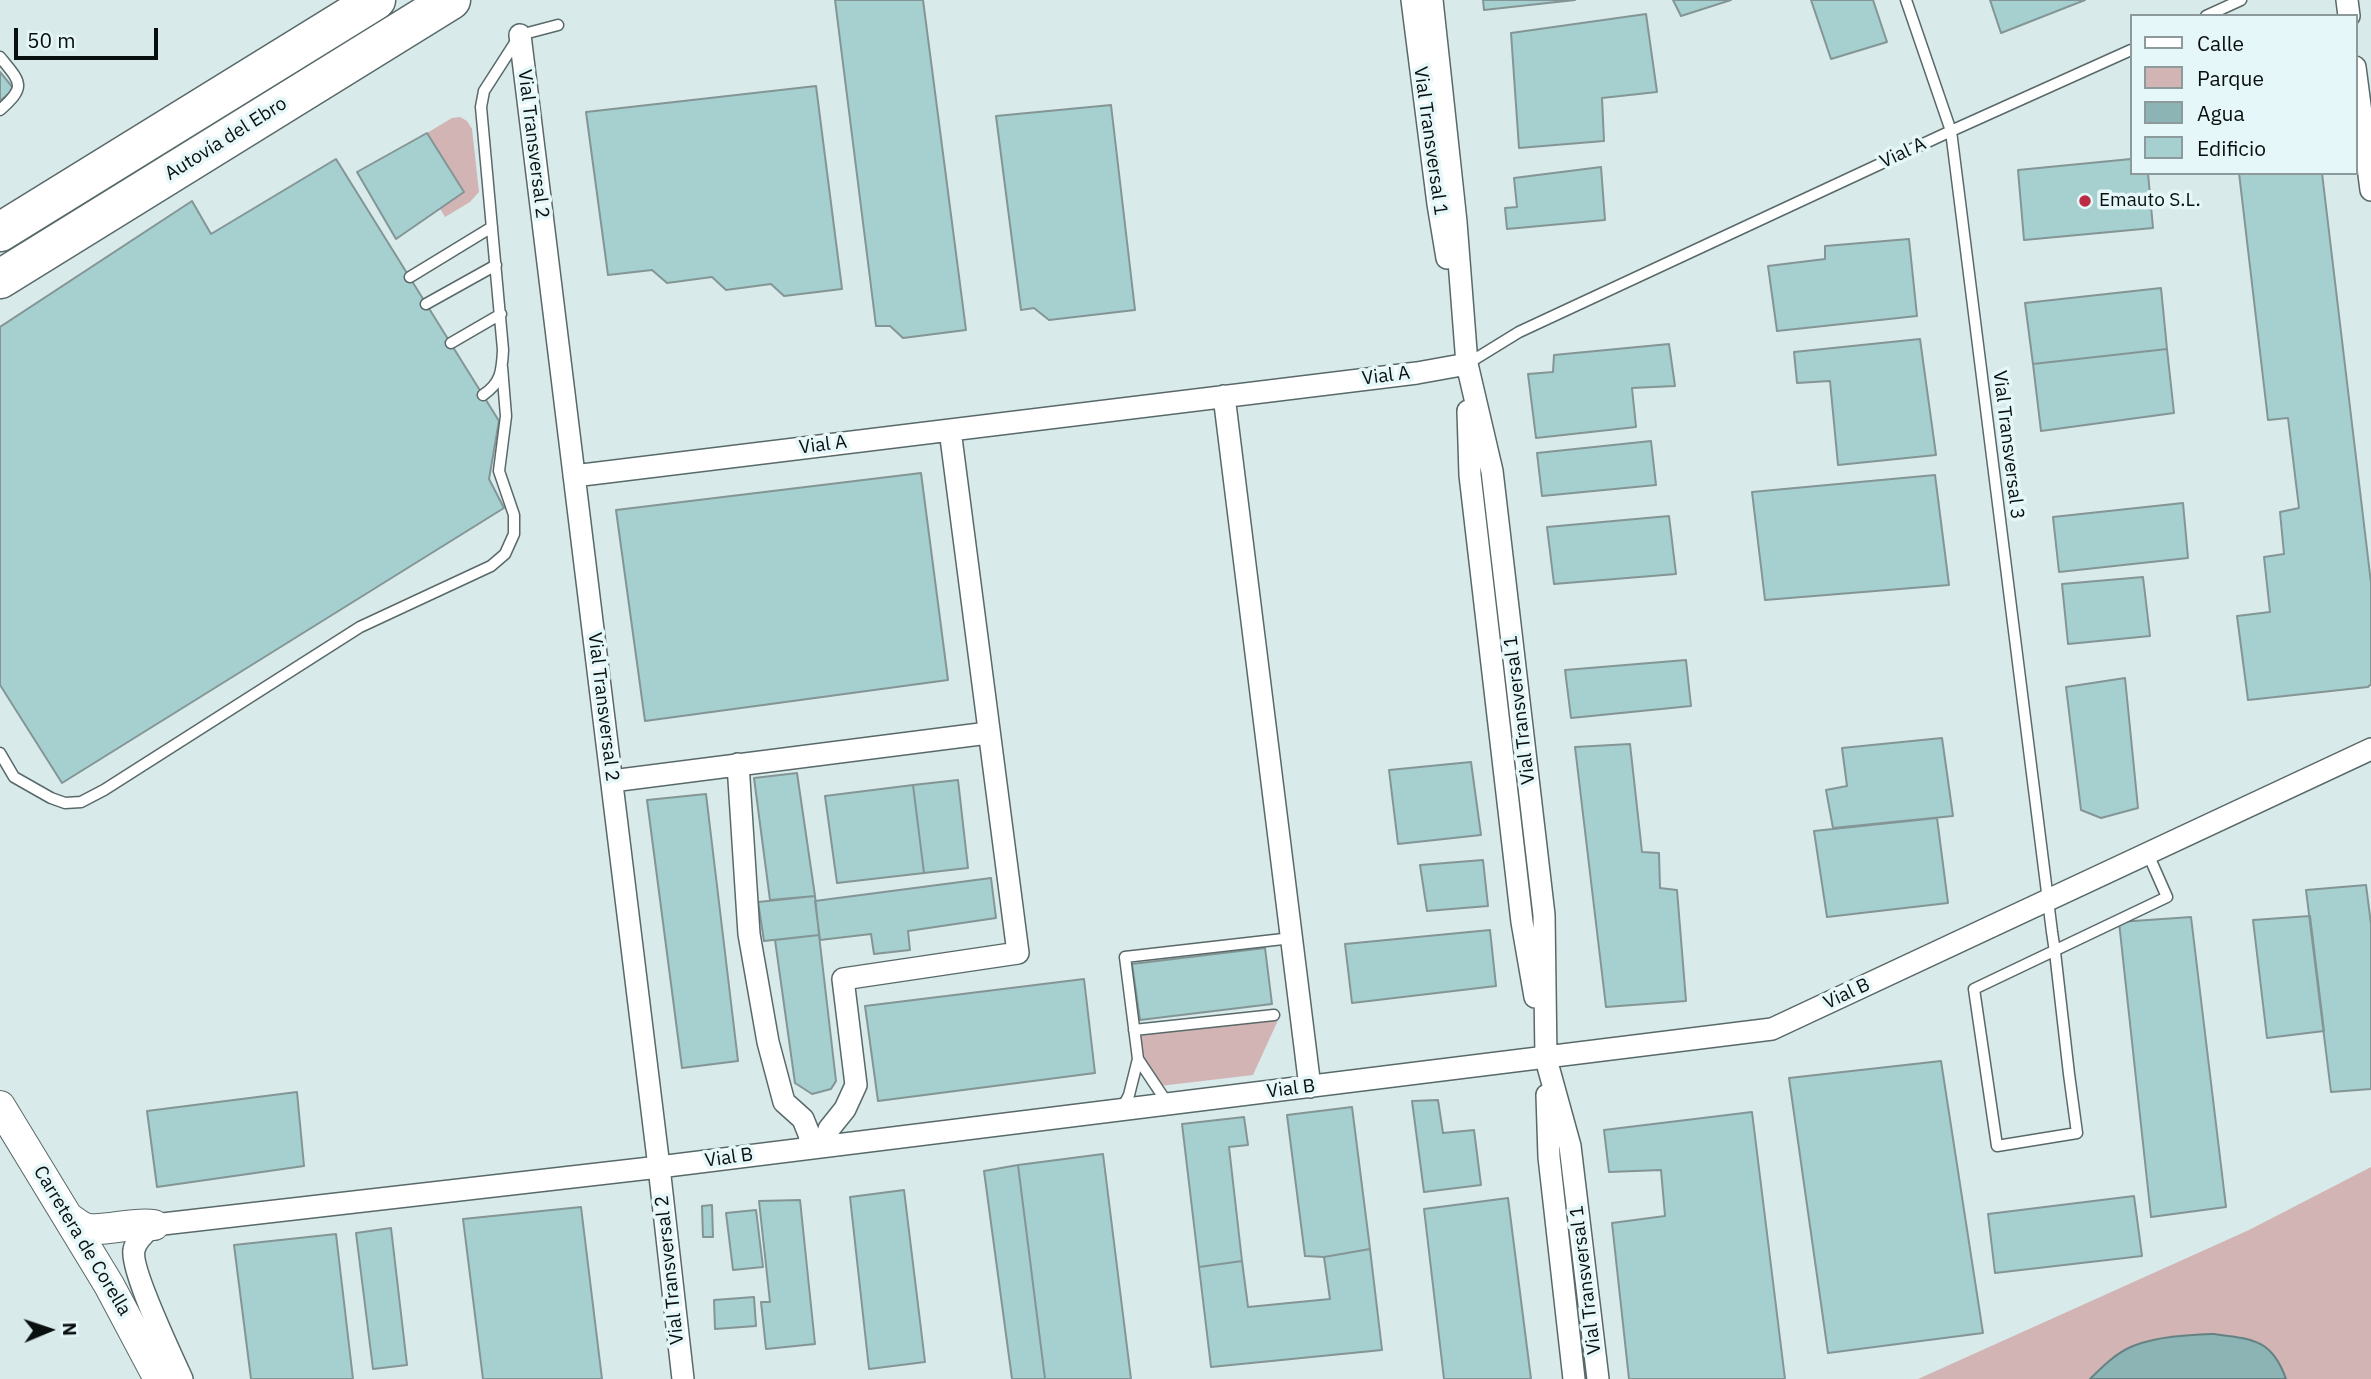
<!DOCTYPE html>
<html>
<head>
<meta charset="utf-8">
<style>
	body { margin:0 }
	#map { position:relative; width:2371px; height:1379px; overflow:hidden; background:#d8eaea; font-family:"IBM Plex Sans",sans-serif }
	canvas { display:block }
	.legend { position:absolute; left:2130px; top:14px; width:228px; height:161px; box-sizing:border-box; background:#e5f7f8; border:2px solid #8d9a9b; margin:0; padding:9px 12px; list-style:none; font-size:21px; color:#090f0f }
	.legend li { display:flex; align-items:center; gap:14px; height:35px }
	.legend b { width:35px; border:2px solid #8d9a9b }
	.north { position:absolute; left:14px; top:1295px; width:70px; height:70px; -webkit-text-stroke:5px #e5f7f8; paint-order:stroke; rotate:88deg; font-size:19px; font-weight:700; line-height:28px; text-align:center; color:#090f0f }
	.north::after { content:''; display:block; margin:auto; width:24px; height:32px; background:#090f0f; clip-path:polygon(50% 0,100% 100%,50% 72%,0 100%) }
	.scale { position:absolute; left:14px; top:28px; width:144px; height:32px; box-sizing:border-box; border:4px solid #090f0f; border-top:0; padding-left:9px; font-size:21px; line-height:24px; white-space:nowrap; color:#090f0f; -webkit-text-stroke:5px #e5f7f8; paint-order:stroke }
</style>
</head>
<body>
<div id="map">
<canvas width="2371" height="1379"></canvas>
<ul class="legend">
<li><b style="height:9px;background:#fff"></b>Calle</li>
<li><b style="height:19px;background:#d2b4b4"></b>Parque</li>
<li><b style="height:19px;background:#8cb4b5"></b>Agua</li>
<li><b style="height:19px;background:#a6cfd0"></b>Edificio</li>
</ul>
<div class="north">N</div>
<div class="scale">50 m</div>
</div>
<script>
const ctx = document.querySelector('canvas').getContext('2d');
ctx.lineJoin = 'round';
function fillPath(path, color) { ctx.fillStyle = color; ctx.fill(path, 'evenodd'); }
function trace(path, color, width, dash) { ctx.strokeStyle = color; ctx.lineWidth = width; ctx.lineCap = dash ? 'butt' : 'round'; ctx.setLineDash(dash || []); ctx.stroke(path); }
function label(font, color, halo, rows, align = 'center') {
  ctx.font = font + ' "IBM Plex Sans",sans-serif'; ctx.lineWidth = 7; ctx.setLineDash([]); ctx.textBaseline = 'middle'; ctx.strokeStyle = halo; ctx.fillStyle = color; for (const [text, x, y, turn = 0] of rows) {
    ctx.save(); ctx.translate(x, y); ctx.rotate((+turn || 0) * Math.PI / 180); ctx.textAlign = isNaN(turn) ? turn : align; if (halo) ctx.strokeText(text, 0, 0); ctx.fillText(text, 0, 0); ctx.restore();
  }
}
const green = new Path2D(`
	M460 117 467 121 472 129 479 192 470 202 445 217 439 207 463 192 427 133 452 118Z
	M1279 1018 1253 1075 1160 1086 1141 1056 1140 1035Z
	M2371 1167V1379H1918L2249 1230Z`);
const water = new Path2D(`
	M2214 1334C2252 1339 2272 1339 2286 1379H2090C2103 1366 2116 1353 2133 1346 2158 1336 2189 1335 2214 1334Z`);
const building = new Path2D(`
	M835 0H923L966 330 903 338 890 326H876Z
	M1483 0H1575L1484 10Z
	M1673 0H1731L1681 16Z
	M1811 0H1873L1887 42 1831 59Z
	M1990 0H2085L2001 33Z
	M1646 14 1657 92 1602 98 1604 141 1519 148 1511 33Z
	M0 72 14 89 0 101Z
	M816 86 842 289 784 296 771 284 726 290 712 277 667 283 652 270 608 275 586 112Z
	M1111 105 1135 310 1049 320 1034 308 1021 310 996 116Z
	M427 133 464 192 396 239 357 172Z
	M336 159 499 421 489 479 504 508 62 783 0 685V327L192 201 211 234Z
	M2131 159V173H2148L2153 228 2024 240 2018 170Z
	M1601 167 1605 220 1507 229 1505 208 1517 207 1514 178Z
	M2239 173H2322L2371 583V684L2368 687 2248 700 2237 616 2270 612 2264 557 2284 554 2280 512 2299 508 2288 418 2268 420Z
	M1909 239 1917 316 1777 331 1768 266 1825 259V246Z
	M2161 288 2167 349 2033 364 2025 303Z
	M1920 339 1936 455 1838 465 1830 381 1797 383 1794 352Z
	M1669 344 1675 386 1632 388 1636 427 1536 438 1528 374 1553 372 1554 355Z
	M2167 349 2174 413 2041 431 2033 364Z
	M1651 441 1656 485 1542 496 1537 453Z
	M921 473 948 680 645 721 616 510Z
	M1935 475 1949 585 1765 600 1752 492Z
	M2183 503 2188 558 2059 572 2053 517Z
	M1669 516 1676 574 1554 584 1547 527Z
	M2143 577 2150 636 2068 644 2062 584Z
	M1686 660 1691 706 1571 718 1565 670Z
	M2125 678 2138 808 2101 818 2081 810 2066 687Z
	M1942 738 1953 816 1833 828 1826 790 1847 786 1842 748Z
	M1630 744 1642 852 1659 853 1660 888 1677 890 1686 1001 1606 1007 1575 747Z
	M1471 762 1481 835 1398 844 1389 770Z
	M797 773 815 896 770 900 754 778Z
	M958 780 968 868 924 873 913 785Z
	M913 785 924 873 837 883 825 796Z
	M706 794 738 1061 682 1068 647 800Z
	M1937 818 1948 903 1827 917 1814 831Z
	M1483 860 1488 906 1427 911 1420 865Z
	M991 878 996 918 908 931 910 950 874 954 871 934 820 940 815 901Z
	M2366 885 2371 924V1089L2331 1092 2306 890Z
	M815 896 819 935 764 941 758 902Z
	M2310 916 2324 1031 2267 1038 2253 920Z
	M2191 917 2226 1207 2151 1217 2119 922Z
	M1490 930 1496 986 1352 1003 1345 944Z
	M819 935 836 1081 831 1089 812 1094 795 1083 775 940Z
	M1265 948 1272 1004 1140 1020 1132 964Z
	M1084 979 1095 1073 878 1101 865 1006Z
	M1941 1061 1983 1333 1828 1353 1789 1078Z
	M297 1092 304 1166 157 1187 147 1111Z
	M1438 1100 1443 1133 1474 1130 1481 1185 1424 1192 1412 1101Z
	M1352 1107 1370 1249 1324 1257 1305 1256 1287 1115Z
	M1752 1112 1785 1379H1629L1612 1223 1665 1216 1661 1170 1609 1172 1604 1130Z
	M1244 1117 1248 1145 1229 1147 1242 1261 1199 1267 1182 1124Z
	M1103 1154 1131 1379H1045L1018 1165Z
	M1018 1165 1045 1379H1012L984 1171Z
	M904 1190 925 1362 869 1369 850 1197Z
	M2134 1196 2142 1256 1995 1273 1988 1214Z
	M1508 1198 1531 1379H1444L1424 1209Z
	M800 1200 815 1344 766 1349 761 1302H770L759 1201Z
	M712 1205 713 1237H703L702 1206Z
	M581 1207 602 1379H483L463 1219Z
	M756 1210 763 1267 733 1270 726 1213Z
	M391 1228 407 1365 373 1369 356 1233Z
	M336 1234 353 1379H251L234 1245Z
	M1370 1249 1382 1350 1211 1367 1199 1267 1242 1261 1248 1307 1330 1299 1324 1257Z
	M754 1297 756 1326 715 1329 714 1300Z`);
const service = new Path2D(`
	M1906 0 1951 131 2052 932 2055 952 2069 1074 2077 1133 1997 1146 1974 989 2167 897 2148 854
	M2206 16 2241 0
	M0 57C21 83 27 86 0 110
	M410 277 492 227
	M426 304 496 265
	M451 343 501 314
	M1467 364 1519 332 1951 131 2131 50
	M483 395C501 383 502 371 503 350L481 107 484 91 520 35 558 25
	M0 753 14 777 51 798 65 803 81 802 104 790 360 627 491 566 505 554 514 534V515L499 471 506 416 502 367
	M1134 1030 1274 1015
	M1138 1059 1168 1104
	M1121 1110 1129 1095 1138 1059 1125 957 1292 938`);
const minor = new Path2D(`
	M1412 0 1438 204 1447 258
	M1432 0 1456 222 1467 364 1492 471 1544 915 1546 1059 1570 1146 1598 1379
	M2347 0 2349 16
	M520 35 659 1167 683 1379
	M2355 67 2371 190
	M1224 396 1310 1087
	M1468 411 1470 475 1522 922 1535 997
	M574 476 1417 373 1467 364
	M738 764 749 934 768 1042 784 1102 803 1119 809 1134 811 1147
	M612 781 988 733
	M1547 1095 1549 1157 1574 1379
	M825 1145 829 1129 845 1109 856 1085 843 979 1018 953 950 430
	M182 1379C172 1357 130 1269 134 1250 136 1239 146 1232 154 1225L659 1167 1772 1029 2371 749`);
const secondary = new Path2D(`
	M0 1106 109 1285 159 1379
	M69 1218C75 1222 81 1228 89 1229 109 1231 131 1222 154 1225`);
const motorway = new Path2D(`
	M0 232 376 0
	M0 279 451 0`);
const markers = [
	[2085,201,7,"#bc2b43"]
];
const streetNames = [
	["Autovía del Ebro",226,139,-32],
	["Vial Transversal 1",1430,141,82],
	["Vial Transversal 2",533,144,83],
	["Vial A",1903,153,-25],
	["Vial A",1386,376,-7],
	["Vial A",823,445,-7],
	["Vial Transversal 3",2008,445,83],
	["Vial Transversal 2",603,707,83],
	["Vial Transversal 1",1520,710,-97],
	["Vial B",1847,994,-25],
	["Vial B",1291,1089,-7],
	["Vial B",729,1158,-8],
	["Carretera de Corella",82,1241,59],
	["Vial Transversal 2",670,1270,-96],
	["Vial Transversal 1",1586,1280,-97]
];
const poiNames = [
	["Emauto S.L.",2099,201]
];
fillPath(green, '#d2b4b4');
fillPath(water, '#8cb4b5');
trace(water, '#658283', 2);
fillPath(building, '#a6cfd0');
trace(building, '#849595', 2);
trace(service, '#596969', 13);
trace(minor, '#596969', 24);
trace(secondary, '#596969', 32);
trace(motorway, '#596969', 41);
trace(service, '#fff', 10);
trace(minor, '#fff', 21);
trace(secondary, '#fff', 30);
trace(motorway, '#fff', 38);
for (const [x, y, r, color] of markers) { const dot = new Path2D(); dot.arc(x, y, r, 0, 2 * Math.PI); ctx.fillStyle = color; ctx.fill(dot); trace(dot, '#e5f7f8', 2.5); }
label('19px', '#090f0f', '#e5f7f8', streetNames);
label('19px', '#090f0f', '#e5f7f8', poiNames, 'left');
</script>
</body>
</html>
